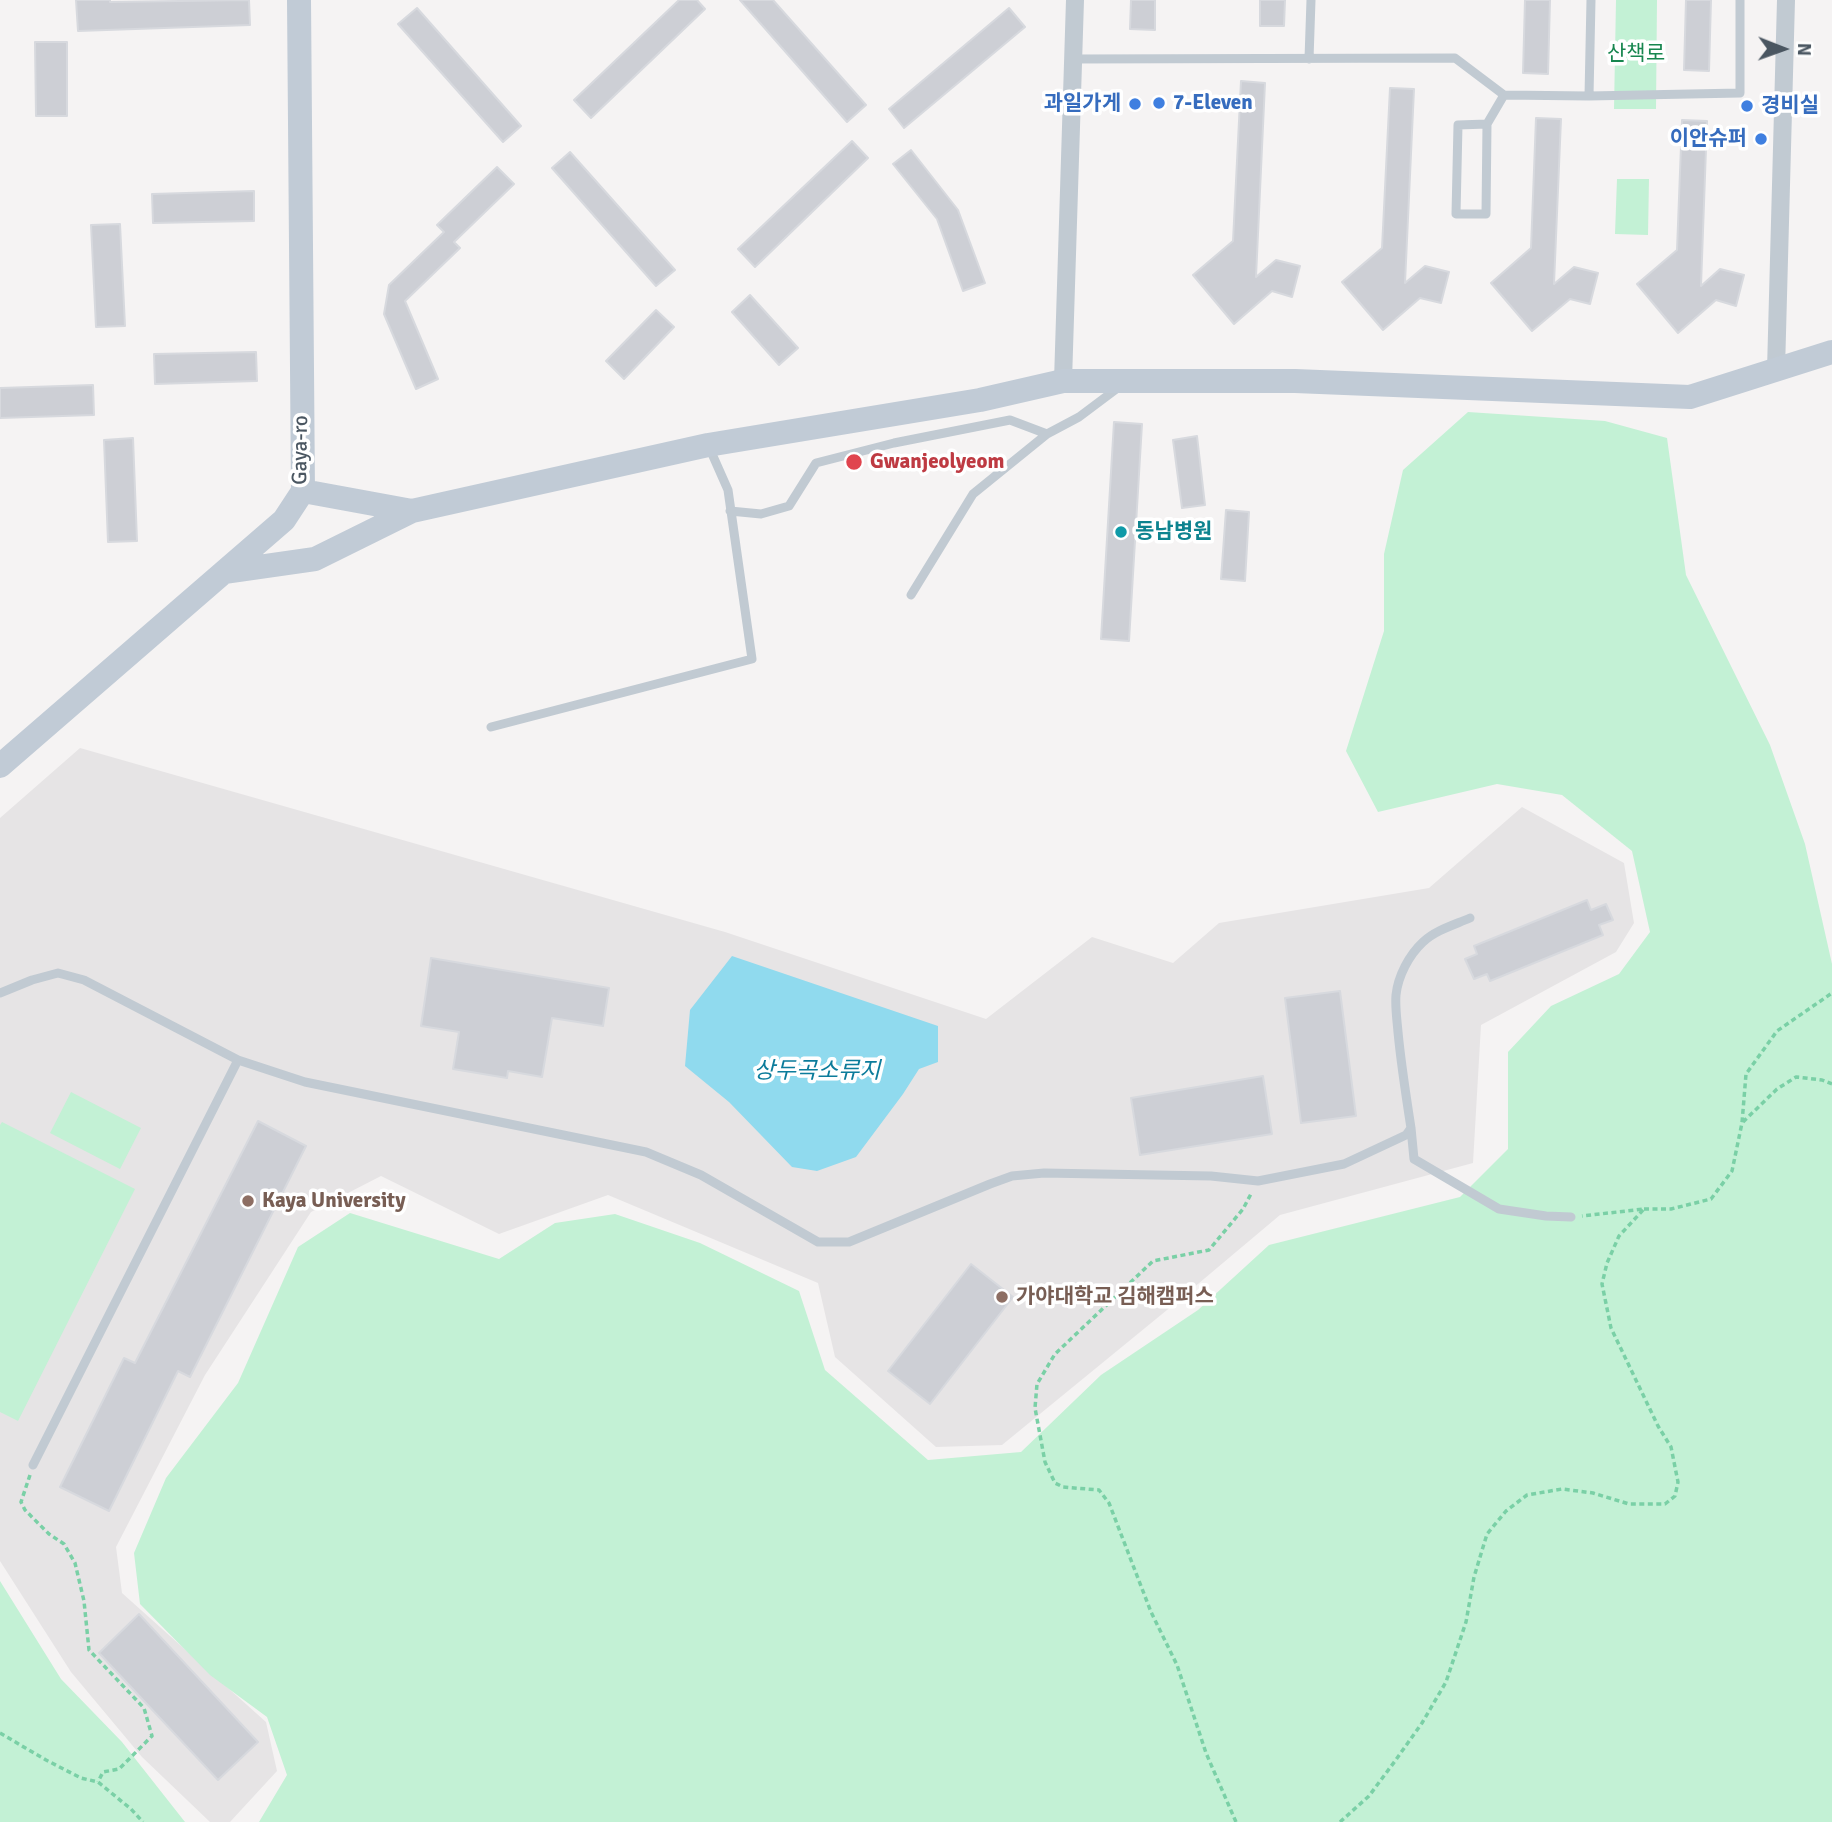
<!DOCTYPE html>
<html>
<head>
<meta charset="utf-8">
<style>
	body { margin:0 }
	#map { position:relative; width:1832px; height:1822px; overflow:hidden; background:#f5f3f3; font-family:Signika,sans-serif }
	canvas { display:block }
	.north { position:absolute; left:1748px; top:14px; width:70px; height:70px; -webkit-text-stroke:5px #fff; paint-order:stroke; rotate:91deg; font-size:19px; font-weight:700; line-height:28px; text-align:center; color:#4a5661 }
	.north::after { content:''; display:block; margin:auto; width:24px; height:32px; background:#4a5661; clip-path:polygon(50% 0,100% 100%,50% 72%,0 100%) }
</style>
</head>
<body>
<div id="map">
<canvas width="1832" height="1822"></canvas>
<div class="north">N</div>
</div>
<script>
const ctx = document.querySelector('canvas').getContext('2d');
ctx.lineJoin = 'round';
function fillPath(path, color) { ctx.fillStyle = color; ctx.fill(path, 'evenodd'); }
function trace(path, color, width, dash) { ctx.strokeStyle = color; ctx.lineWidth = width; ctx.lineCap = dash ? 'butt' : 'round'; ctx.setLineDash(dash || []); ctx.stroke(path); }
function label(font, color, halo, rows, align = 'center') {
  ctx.font = font + ' Signika,"Noto Sans KR",sans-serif'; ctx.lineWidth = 7; ctx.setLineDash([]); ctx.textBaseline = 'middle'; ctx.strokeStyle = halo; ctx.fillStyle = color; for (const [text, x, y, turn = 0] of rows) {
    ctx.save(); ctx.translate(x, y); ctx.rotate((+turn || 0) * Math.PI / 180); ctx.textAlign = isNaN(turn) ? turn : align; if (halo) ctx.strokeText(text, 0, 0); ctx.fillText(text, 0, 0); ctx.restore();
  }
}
const education = new Path2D(`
	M80 748 725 932 986 1019 1092 937 1173 963 1219 923 1429 888 1522 807 1624 863 1634 923 1616 952 1481 1025 1473 1163 1280 1215 1167 1310 1002 1445 936 1447 835 1357 818 1283 608 1195 499 1234 381 1176 311 1212 205 1375 116 1547 122 1593 266 1722 277 1771 230 1822H210L142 1757 71 1672 0 1561V818Z`);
const green = new Path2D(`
	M1616 0H1657L1656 109H1614Z
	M1617 179H1649L1648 235 1615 234Z
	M1468 412 1605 421 1667 438 1686 575 1770 745 1805 844 1832 964V1822H259L287 1775 267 1717 210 1675 140 1604 134 1553 166 1478 238 1383 298 1247 350 1213 499 1259 555 1223 615 1214 700 1243 799 1291 825 1370 928 1460 1021 1452 1101 1375 1198 1310 1269 1245 1460 1197 1508 1149V1052L1551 1006 1619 974 1650 932 1632 851 1562 795 1497 784 1378 812 1346 751 1384 631V554L1403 470Z
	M71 1092 141 1128 120 1169 50 1133Z
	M2 1122 135 1189 18 1421 0 1412V1125Z
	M0 1581 61 1679 122 1742 185 1822H0Z`);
const water = new Path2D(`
	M732 956 938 1026V1062L919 1069 903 1094 856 1157 817 1171 792 1167 729 1102 685 1066 690 1010Z`);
const building = new Path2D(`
	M76 0H110V2L249 0 250 25 78 31Z
	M679 0H697L705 9 591 118 574 100Z
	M740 0H773L866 105 847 122Z
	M1131 0H1155V30L1130 29Z
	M1260 0H1285L1284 26H1260Z
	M1525 0H1550L1548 74 1523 73Z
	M1686 0H1711L1709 71 1684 70Z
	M417 8 521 126 503 142 398 24Z
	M1009 8 1025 27 904 128 889 109Z
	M35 42H67V116H36Z
	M1241 81 1265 83 1256 277 1276 260 1300 266 1292 297 1272 291 1234 324 1193 275 1233 241Z
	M1390 88 1414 89 1405 283 1425 266 1449 272 1441 303 1420 298 1383 330 1342 282 1382 248Z
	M1536 118 1561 119 1554 284 1574 267 1598 273 1590 304 1570 299 1532 331 1491 283 1531 248Z
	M1682 120 1707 121 1701 286 1720 269 1744 275 1736 306 1716 300 1678 333 1637 284 1677 250Z
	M852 141 868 158 755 267 738 249Z
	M911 150 958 210 985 283 963 291 937 219 893 164Z
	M570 152 675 270 656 286 552 168Z
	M497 167 514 184 454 242 460 248 405 301 438 379 416 389 384 314 389 285 444 232 437 225Z
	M254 191V221L153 223 152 194Z
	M120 224 125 326 96 327 91 225Z
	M750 295 798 348 779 365 732 312Z
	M656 310 674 327 624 379 606 361Z
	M256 352 257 381 155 384 154 354Z
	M93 385 94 415 0 418V388Z
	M1114 422 1142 424 1129 641 1101 639Z
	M1197 436 1205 505 1182 508 1173 440Z
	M133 438 137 541 108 542 104 440Z
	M1226 510 1249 512 1245 581 1221 579Z
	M1587 900 1591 910 1606 904 1613 920 1599 925 1603 935 1490 981 1487 974 1474 979 1465 959 1477 954 1474 946Z
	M431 958 609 988 603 1026 552 1018 542 1077 508 1071 507 1078 453 1069 459 1032 421 1026Z
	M1340 991 1356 1116 1301 1123 1285 998Z
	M1263 1076 1272 1134 1140 1155 1131 1098Z
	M258 1121 306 1146 190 1377 178 1371 109 1511 60 1487 124 1358 135 1363Z
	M971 1264 1013 1297 930 1404 888 1371Z
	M139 1614 258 1742 218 1780 99 1653Z`);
const path = new Path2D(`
	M1743 1122 1777 1089 1796 1077 1822 1080 1832 1084
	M1644 1209H1671L1711 1199 1732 1171 1742 1123 1746 1074 1777 1031 1832 993
	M30 1475 21 1502 25 1510 49 1534 64 1544 75 1563 84 1601 89 1650 144 1708 152 1736 119 1769 103 1772 98 1782
	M0 1733 46 1760 81 1778 98 1782 131 1809 143 1822
	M1236 1822 1206 1753 1177 1665 1151 1612 1109 1503 1099 1490 1063 1487 1055 1483 1045 1462 1035 1408 1037 1384 1055 1354 1153 1261 1209 1250 1243 1209 1252 1192
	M1340 1822 1369 1796 1395 1761 1422 1723 1446 1682 1466 1622 1474 1577 1487 1534 1506 1511 1527 1495 1562 1489 1593 1493 1629 1504H1665L1675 1496 1678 1482 1671 1447 1658 1426 1611 1328 1602 1284 1607 1263 1619 1236 1644 1209 1582 1216`);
const lane = new Path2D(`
	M1074 59 1455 58 1504 95 1589 96 1740 93V0
	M1309 59 1311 0
	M1589 96 1591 0
	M1487 124 1458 125 1456 214H1486L1487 124 1504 95
	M730 511 761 514 789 506 816 463 894 443 1010 420 1047 434 1079 417 1119 387
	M911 595 973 494 1047 434
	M491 727 752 659 728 490 709 447
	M0 993 32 980 58 973 84 980 238 1060 305 1082 646 1152 701 1175 818 1242H849L990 1184 1012 1176 1044 1173 1211 1176 1258 1181 1344 1164 1406 1135 1411 1128C1406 1096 1401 1064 1398 1032 1397 1020 1395 1007 1396 995 1398 976 1409 955 1423 942 1436 930 1454 925 1470 918
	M1411 1128 1414 1159 1499 1209 1546 1216 1571 1217
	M33 1465 238 1060`);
const street = new Path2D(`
	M1776 370 1786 0
	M1063 381 1075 0`);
const secondary = new Path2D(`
	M303 491 412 511 708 445 980 400 1063 381H1295L1690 397 1832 352
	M224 572 315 559 412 511
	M0 766 284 520 303 491 299 0`);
const markers = [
	[1159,103,7,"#3f7fe0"],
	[1135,104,7,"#3f7fe0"],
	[1747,106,7,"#3f7fe0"],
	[1761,139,7,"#3f7fe0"],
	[854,462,9,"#e0444e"],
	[1121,532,7,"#0f9aa8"],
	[248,1201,7,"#8d6e63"],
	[1002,1297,7,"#8d6e63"]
];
const parkNames = [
	["산책로",1636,54]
];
const shopNames = [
	["7-Eleven",1173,103],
	["과일가게",1121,104,"right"],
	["경비실",1761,106],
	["이안슈퍼",1747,139,"right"]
];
const streetNames = [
	["Gaya-ro",301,450,-89]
];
const healthNames = [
	["Gwanjeolyeom",870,462]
];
const cultureNames = [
	["동남병원",1135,532]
];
const educationNames = [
	["Kaya University",262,1201],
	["가야대학교 김해캠퍼스",1016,1297]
];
const waterNames = [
	["상두곡소류지",817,1072]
];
fillPath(education, '#e6e4e5');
fillPath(green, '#c3f1d5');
fillPath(water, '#90daee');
fillPath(building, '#cdcfd5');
trace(building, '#d7d9de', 2);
trace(path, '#7ad0a6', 3.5, [5, 3.5]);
trace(lane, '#c1cad2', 9);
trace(street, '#c1cad2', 18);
trace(secondary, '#c1cbd6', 24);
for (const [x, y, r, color] of markers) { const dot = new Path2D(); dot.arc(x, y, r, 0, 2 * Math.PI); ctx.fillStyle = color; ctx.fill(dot); trace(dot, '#fff', 2.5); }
label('21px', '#17864f', '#fff', parkNames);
label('bold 21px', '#366cbe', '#fff', shopNames, 'left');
label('21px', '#4a5661', '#fff', streetNames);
label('bold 21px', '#be3a42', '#fff', healthNames, 'left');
label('bold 21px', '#0d838f', '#fff', cultureNames, 'left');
label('bold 21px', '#785e54', '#fff', educationNames, 'left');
label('italic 23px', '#0c7c9b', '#fff', waterNames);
</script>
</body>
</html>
